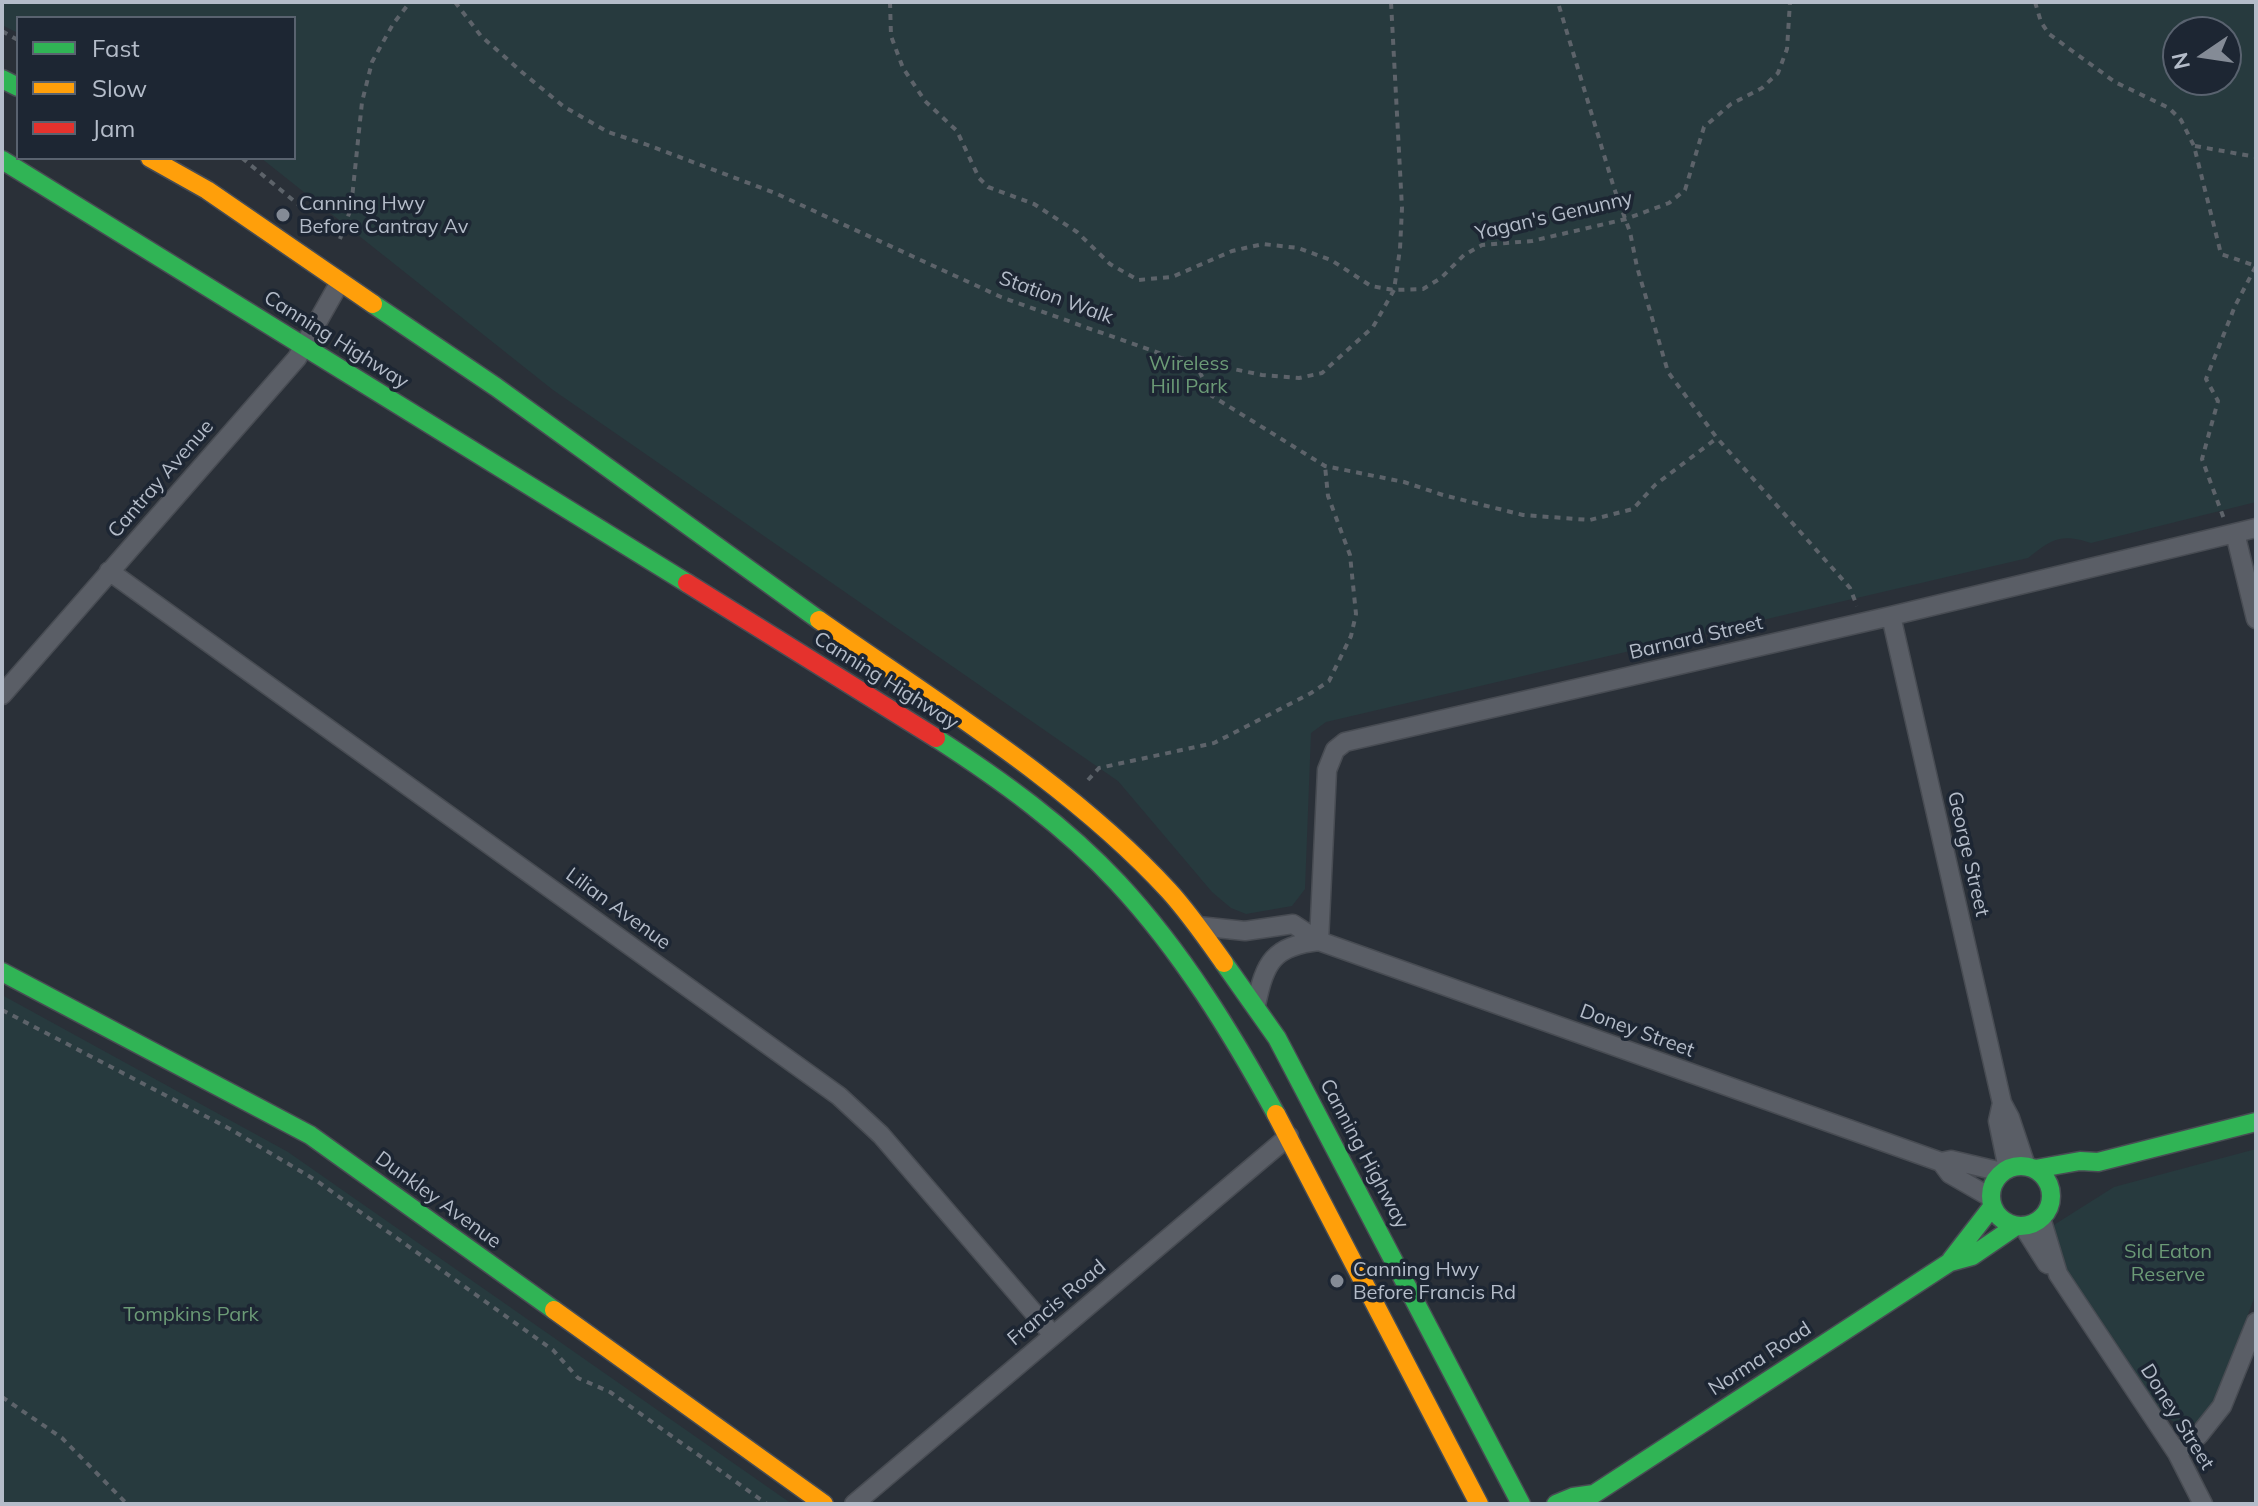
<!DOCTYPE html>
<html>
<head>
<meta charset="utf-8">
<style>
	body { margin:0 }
	#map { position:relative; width:2258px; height:1506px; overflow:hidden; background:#2a3038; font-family:Mulish,sans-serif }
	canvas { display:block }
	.frame { position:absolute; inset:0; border:4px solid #b4bcc9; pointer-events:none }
	.legend { position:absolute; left:16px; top:16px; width:280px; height:144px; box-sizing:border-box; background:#1d2633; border:2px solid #59626f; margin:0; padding:10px 14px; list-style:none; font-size:24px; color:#b4bcc9 }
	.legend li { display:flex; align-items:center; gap:16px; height:40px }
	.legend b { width:40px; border:2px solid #59626f }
	.north { position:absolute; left:2162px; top:16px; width:80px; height:80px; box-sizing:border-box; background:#1d2633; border:2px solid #59626f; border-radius:50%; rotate:257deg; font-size:22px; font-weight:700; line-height:32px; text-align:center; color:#b4bcc9 }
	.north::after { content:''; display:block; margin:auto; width:28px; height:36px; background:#848b96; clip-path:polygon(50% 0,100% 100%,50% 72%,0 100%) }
</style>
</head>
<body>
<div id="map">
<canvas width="2258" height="1506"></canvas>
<div class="frame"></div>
<ul class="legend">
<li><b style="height:10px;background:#30b455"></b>Fast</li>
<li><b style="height:10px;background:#ff9f0a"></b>Slow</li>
<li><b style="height:10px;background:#e5322d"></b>Jam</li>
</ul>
<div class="north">N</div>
</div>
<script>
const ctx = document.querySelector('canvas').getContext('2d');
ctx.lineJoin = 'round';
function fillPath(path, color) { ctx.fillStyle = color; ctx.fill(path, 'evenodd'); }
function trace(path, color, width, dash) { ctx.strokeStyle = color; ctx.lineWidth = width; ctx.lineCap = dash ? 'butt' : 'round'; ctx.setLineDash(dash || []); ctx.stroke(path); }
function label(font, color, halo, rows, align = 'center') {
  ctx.font = font + ' Mulish,sans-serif'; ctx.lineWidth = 7; ctx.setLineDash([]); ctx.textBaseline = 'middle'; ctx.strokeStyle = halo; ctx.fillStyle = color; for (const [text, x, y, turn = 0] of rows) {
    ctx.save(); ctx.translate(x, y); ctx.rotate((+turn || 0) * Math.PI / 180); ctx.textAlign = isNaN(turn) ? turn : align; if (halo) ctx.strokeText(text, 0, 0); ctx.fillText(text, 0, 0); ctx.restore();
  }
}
const green = new Path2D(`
	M2 2H2256V502L2091 543C2061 533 2052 539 2028 558L1326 722 1311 733 1305 889 1292 906 1246 914 1231 908 1212 892 1118 781 553 390 261 158H294V18H18V33L2 25ZM2226 32V80H2178V32Z
	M2 995 288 1152 792 1504H4Z
	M2256 1149V1293L2220 1389 2210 1409 2197 1422 2182 1426 2165 1417 2056 1254 2049 1228 2114 1187Z`);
const path = new Path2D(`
	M455 2 481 36 523 73 563 106 608 132 645 144 775 193 1001 297 1085 327 1162 354 1262 375 1299 378 1322 373 1373 327 1394 290 1400 249 1402 208 1391 2
	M890 2 891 36 903 68 925 101 957 131 979 178 988 187 1034 204 1077 232 1110 264 1138 280 1172 277 1232 251 1263 244 1298 248 1331 260 1371 286 1394 290 1423 289 1441 278 1464 255 1482 245 1532 241 1626 219 1669 203 1685 190 1704 127 1731 104 1762 88 1778 73 1787 49 1790 2
	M2035 2 2041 22 2049 34 2115 82 2169 108 2181 120 2194 146 2221 254 2256 266 2235 306 2206 379 2218 401 2202 459 2224 519
	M1559 6 1614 188 1630 232 1637 267 1668 372 1717 438 1850 588 1857 606
	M2 31 18 40
	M2195 146 2256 157
	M242 158 299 205
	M340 239 351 208 362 102 372 62 393 24 410 2
	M1194 361 1212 396 1325 466 1404 482 1443 495 1523 515 1590 520 1633 509 1655 485 1717 438
	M1088 780 1099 768 1214 743 1311 693 1329 681 1351 636 1356 614 1350 555 1328 496 1325 466
	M2 1010 230 1129 317 1181 553 1350 578 1378 610 1392 767 1504
	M2 1397 62 1438 127 1504`);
const street = new Path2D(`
	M2235 533 2256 619
	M109 571 839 1096 881 1135 1053 1335
	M1891 616 2002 1103 2010 1118 2026 1166
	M2 695 297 358 340 282
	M1198 926 1245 931 1293 924 1319 941 1941 1162 1951 1160 2002 1172
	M1319 941 1327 770 1335 750 1345 742 1891 616 2256 528
	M1256 1005C1265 962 1273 946 1319 941
	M2002 1103 1998 1121 2008 1169
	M1941 1162 1950 1174 1990 1197
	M2041 1218 2058 1274 2177 1453 2203 1504
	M2023 1226 2047 1264
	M2177 1453 2199 1435 2222 1406 2256 1322
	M854 1504 1289 1136`);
const fast = new Path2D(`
	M2 79 18 87
	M2 160 687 583
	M373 304 496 387 819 620
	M936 738C1001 780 1065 826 1118 883 1182 952 1231 1032 1276 1114
	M1224 963 1277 1038 1521 1504
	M2 972 310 1135 554 1310
	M1991 1196a30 30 0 1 1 60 0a30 30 0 1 1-60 0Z
	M2035 1169 2080 1161 2098 1162 2256 1122
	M1951 1260 1992 1207
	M1556 1504 1573 1497 1594 1494 1950 1262 1972 1256 2016 1226`);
const slow = new Path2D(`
	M150 158 207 190 373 304
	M819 620C936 702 1073 786 1169 891 1189 913 1207 939 1224 963
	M1276 1114 1479 1504
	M554 1310 824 1504`);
const jam = new Path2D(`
	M687 583 936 738`);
const markers = [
	[283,215,8,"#848b96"],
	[1337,1281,8,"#848b96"]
];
const poiNames = [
	["Canning Hwy",299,204],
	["Before Cantray Av",299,227],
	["Canning Hwy",1353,1270],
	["Before Francis Rd",1353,1293]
];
const streetNames = [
	["Yagan's Genunny",1554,216,-13],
	["Station Walk",1056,298,20],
	["Canning Highway",336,340,32],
	["Cantray Avenue",161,479,-49],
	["Barnard Street",1696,638,-13],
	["Canning Highway",886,681,32],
	["George Street",1968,854,77],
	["Lilian Avenue",618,909,36],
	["Doney Street",1637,1031,20],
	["Canning Highway",1364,1154,62],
	["Dunkley Avenue",438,1200,36],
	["Francis Road",1057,1303,-40],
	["Norma Road",1760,1359,-33],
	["Doney Street",2177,1417,58]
];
const parkNames = [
	["Wireless",1189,364],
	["Hill Park",1189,387],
	["Sid Eaton",2168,1252],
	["Reserve",2168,1275],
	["Tompkins Park",191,1315]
];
fillPath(green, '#273a3e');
trace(street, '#484c53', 21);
trace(fast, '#484c53', 21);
trace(slow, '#484c53', 21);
trace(jam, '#484c53', 21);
trace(path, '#5d636a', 4, [6, 6]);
trace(street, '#5a5e66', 18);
trace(fast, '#30b455', 18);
trace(slow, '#ff9f0a', 18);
trace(jam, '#e5322d', 18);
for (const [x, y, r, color] of markers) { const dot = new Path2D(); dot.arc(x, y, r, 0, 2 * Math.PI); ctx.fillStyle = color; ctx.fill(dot); trace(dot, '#1d2633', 3); }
label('20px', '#b4bcc9', '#1d2633', poiNames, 'left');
label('20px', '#b4bcc9', '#1d2633', streetNames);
label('20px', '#6b9a76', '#1d2633', parkNames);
</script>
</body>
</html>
